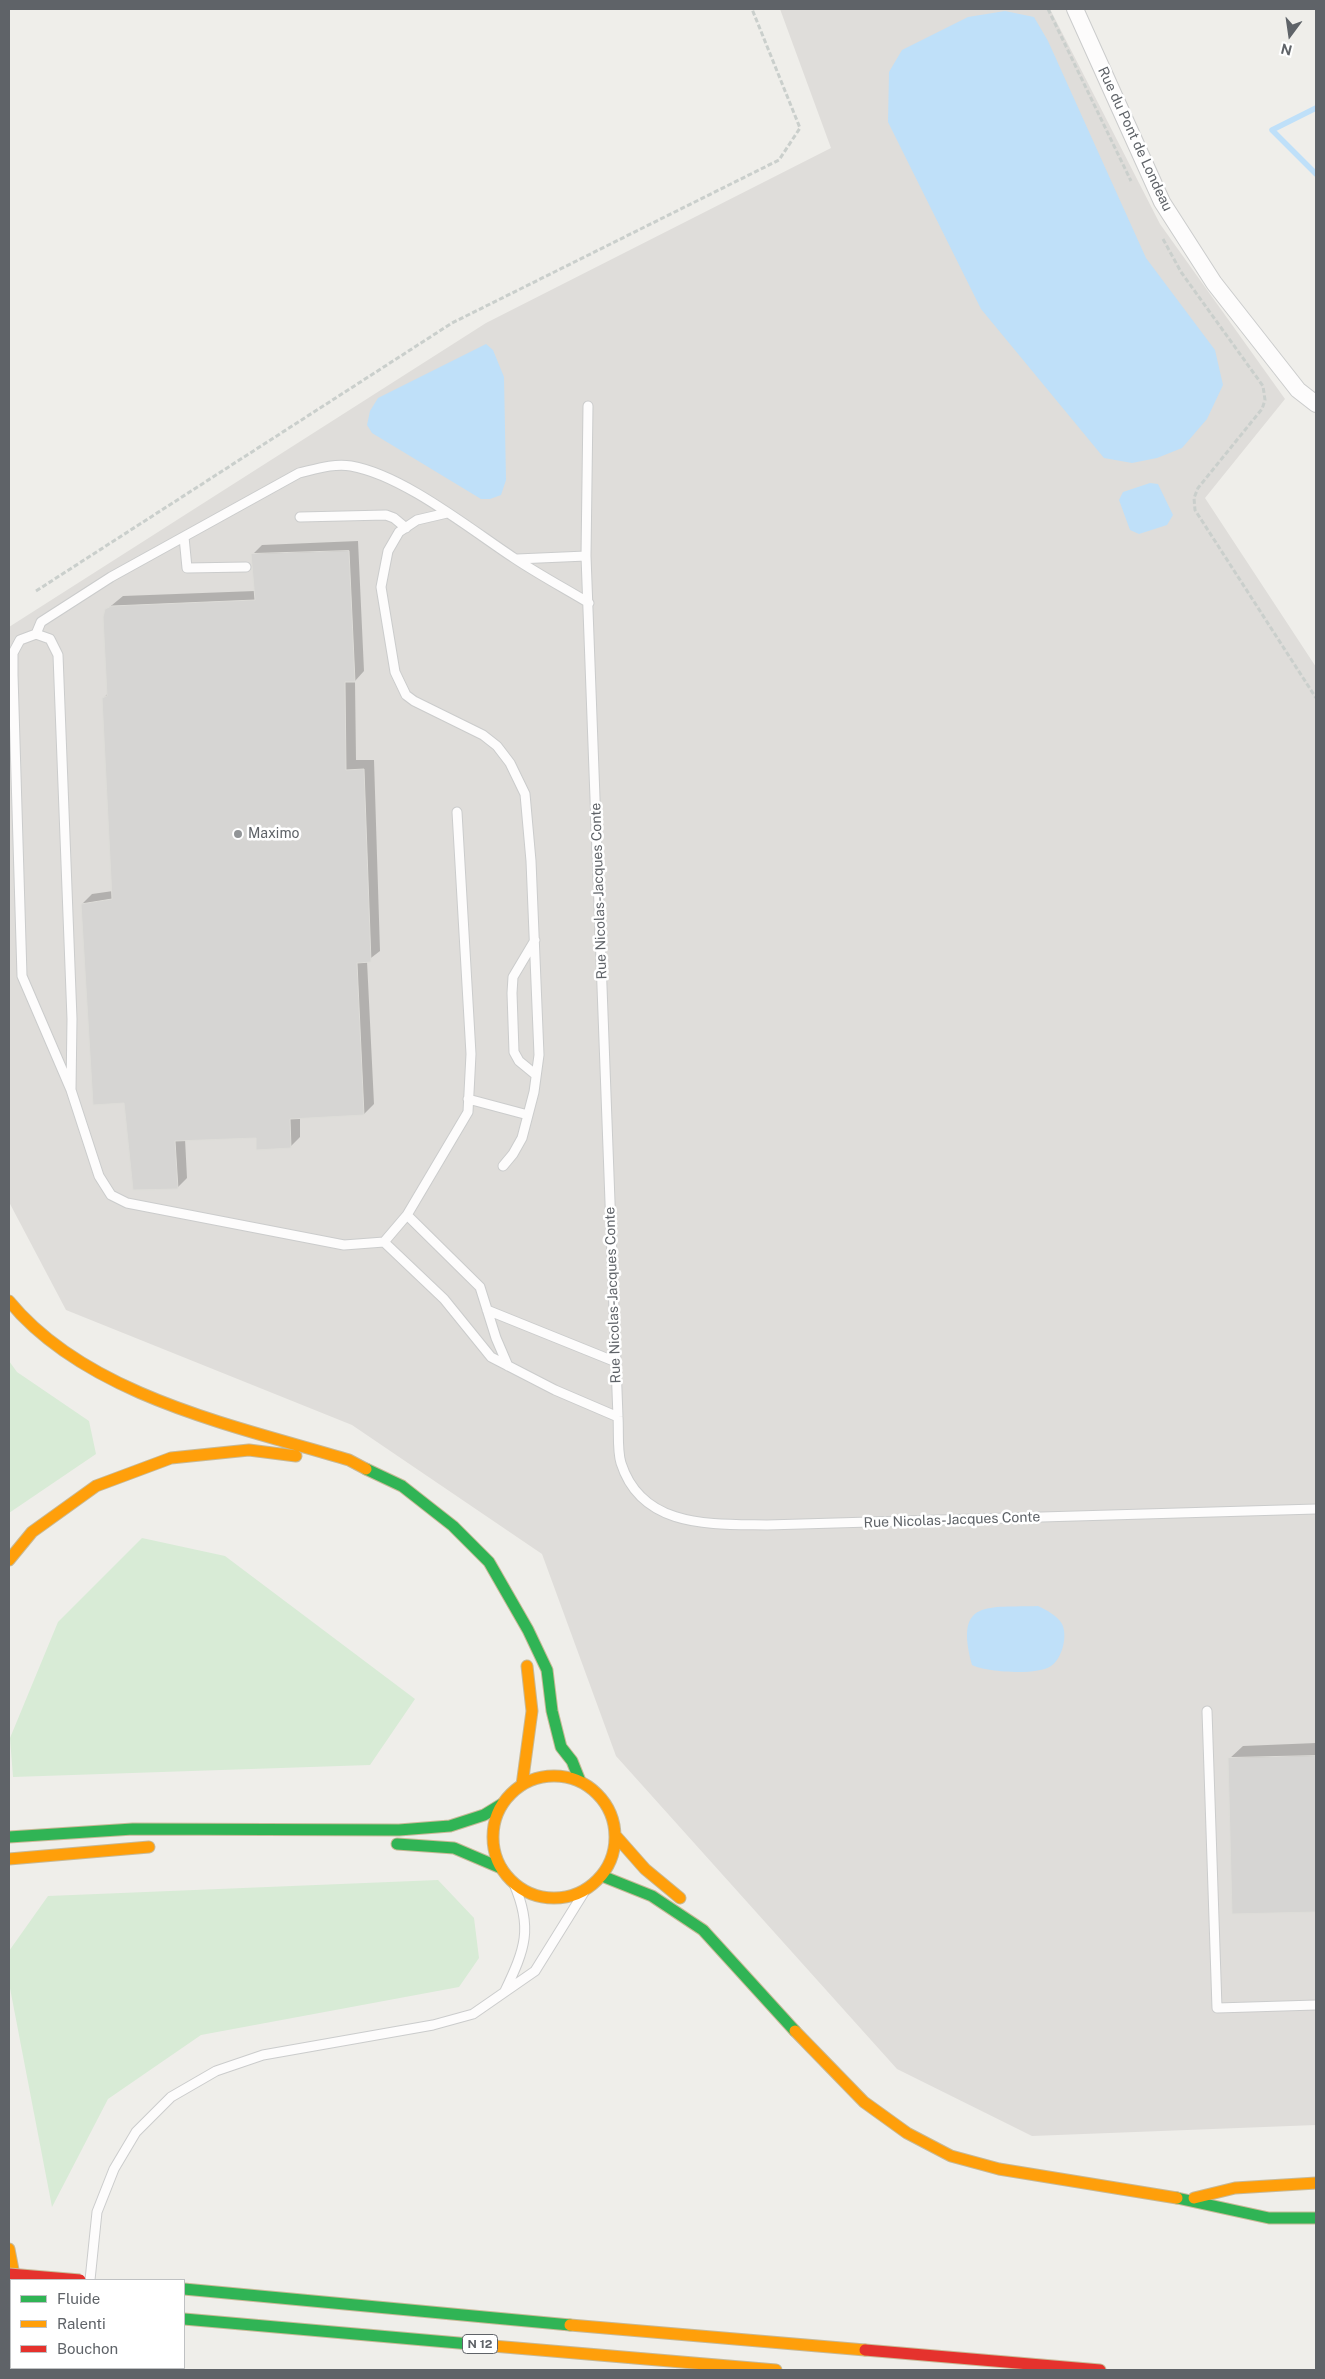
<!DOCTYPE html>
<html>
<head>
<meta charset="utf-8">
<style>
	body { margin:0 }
	#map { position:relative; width:1325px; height:2379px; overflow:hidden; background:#efeeea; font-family:"Public Sans",sans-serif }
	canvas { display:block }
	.frame { position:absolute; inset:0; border:10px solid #5f6368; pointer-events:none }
	.legend { position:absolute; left:10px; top:2279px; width:175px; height:90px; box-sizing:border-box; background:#fff; border:1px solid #bfc1c3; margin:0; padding:6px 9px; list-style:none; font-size:15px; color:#5f6368 }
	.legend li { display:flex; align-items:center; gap:10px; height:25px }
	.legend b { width:25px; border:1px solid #bfc1c3 }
	.north { position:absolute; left:1265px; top:10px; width:50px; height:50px; -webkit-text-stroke:4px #fff; paint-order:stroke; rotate:194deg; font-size:14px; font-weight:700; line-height:20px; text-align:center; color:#5f6368 }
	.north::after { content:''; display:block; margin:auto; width:18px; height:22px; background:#5f6368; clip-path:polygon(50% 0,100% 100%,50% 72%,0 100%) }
</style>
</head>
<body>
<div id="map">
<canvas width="1325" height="2379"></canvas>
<div class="frame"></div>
<ul class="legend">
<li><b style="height:6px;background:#30b455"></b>Fluide</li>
<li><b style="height:6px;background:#ff9f0a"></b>Ralenti</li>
<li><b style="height:6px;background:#e5322d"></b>Bouchon</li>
</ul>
<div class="north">N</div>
</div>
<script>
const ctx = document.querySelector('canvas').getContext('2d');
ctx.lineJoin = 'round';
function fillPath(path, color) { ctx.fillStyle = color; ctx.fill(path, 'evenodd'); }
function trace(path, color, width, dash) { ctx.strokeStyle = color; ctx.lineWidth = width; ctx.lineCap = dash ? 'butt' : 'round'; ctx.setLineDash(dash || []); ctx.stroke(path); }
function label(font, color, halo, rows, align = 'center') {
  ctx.font = font + ' "Public Sans",sans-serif'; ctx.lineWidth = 5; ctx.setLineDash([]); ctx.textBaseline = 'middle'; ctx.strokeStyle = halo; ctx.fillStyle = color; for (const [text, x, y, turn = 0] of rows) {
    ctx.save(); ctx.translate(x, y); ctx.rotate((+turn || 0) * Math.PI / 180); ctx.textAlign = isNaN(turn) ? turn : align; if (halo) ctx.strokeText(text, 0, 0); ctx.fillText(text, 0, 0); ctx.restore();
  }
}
const industrial = new Path2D(`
	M780 9H1050L1160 224 1285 399 1205 498 1316 667V2125L1032 2136 897 2069 616 1756 542 1554 352 1425 66 1310 9 1202V627L486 323 831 148Z`);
const green = new Path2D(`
	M9 1361 17 1372 89 1421 96 1454 9 1513Z
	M142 1538 225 1556 415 1699 370 1765 13 1777 10 1738 58 1622Z
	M438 1880 474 1918 479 1958 459 1987 201 2035 108 2099 52 2207 9 1983V1951L48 1896Z`);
const water = new Path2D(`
	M1005 11 1034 17 1048 41 1146 258 1215 350 1223 385 1207 419 1182 448 1157 458 1132 463 1104 458 981 309 888 122 889 72 902 50 968 17Z
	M486 344 493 350 504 377 506 480 501 495 490 499H481L372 433 367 425 370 411 378 398Z
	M1150 483 1158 484 1173 515 1167 525 1139 534 1130 530 1119 500 1123 492Z
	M1038 1606C1046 1610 1057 1615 1062 1624 1068 1636 1062 1659 1051 1666 1037 1676 986 1672 972 1665 954 1598 988 1608 1038 1606Z`);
const shadow = new Path2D(`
	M358 541 364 671 355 681 356 760H374L380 951 367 961 374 1104 364 1114 300 1117V1137L290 1147 257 1136 185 1139 187 1178 177 1188 126 1102 82 904 92 894 113 891 103 699 108 693 106 610 123 596 255 591 252 555 262 545Z
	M1316 1743V1911L1234 1913 1229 1759 1243 1746Z`);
const stream = new Path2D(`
	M1316 108 1272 130 1316 174`);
const building = new Path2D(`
	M349 551 355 682H345L346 770 364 769 371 962 357 963 364 1115 290 1119 291 1148 256 1150V1138L175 1141 178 1189 133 1190 124 1103 93 1105 81 904 112 899 102 698 107 696 103 617 105 609 112 606 255 600 251 554Z
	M1316 1756V1912L1232 1914 1228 1758Z`);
const path = new Path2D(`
	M1048 9 1131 181
	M1163 239 1181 272 1263 386 1265 400 1262 409 1198 488 1194 498 1195 510 1316 698
	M36 591 452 323 779 160 800 128 752 9`);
const lane = new Path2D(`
	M588 406 586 556 618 1417C619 1432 617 1450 621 1463 642 1529 712 1524 767 1525L1316 1509
	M447 513 417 520 399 532 388 551 381 587 395 672 406 695 414 701 483 735 497 746 510 763 525 794 531 861 539 1055 534 1092 522 1138 513 1154 503 1166
	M300 517 386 515 394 518 406 528
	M184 537 187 568 246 567
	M517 559 586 556
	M36 634 41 622 111 577 299 473C316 469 334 463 351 466 403 475 470 529 514 558 538 574 564 588 589 603
	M535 940 513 977 512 993 514 1052 519 1061 536 1075
	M71 1090 72 1019 58 655 50 639 36 634 20 640 13 653V675L22 976 71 1090 99 1176 111 1195 127 1203 344 1245 384 1242 407 1215 468 1112 471 1054 457 812
	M468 1099 528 1115
	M407 1215 480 1287 496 1338 508 1366
	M384 1242 444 1299 491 1357 555 1390 618 1417
	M487 1310 616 1362
	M1207 1711 1217 2008 1316 2005
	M505 1991C525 1949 533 1928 514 1884
	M90 2280 97 2212 114 2169 136 2132 171 2097 216 2071 263 2055 433 2025 473 2014 535 1971 586 1889
	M91 2368 92 2370`);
const street = new Path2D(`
	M1075 9 1162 202 1214 283 1298 390 1316 404`);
const fast = new Path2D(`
	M366 1469 402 1486 453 1526 489 1562 528 1630 547 1670 552 1711 561 1747 572 1761 580 1781
	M9 1837 133 1829 399 1830 450 1826 484 1815 502 1804
	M397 1844 454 1848 501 1868
	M602 1876 652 1896 703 1930 795 2031
	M1177 2198 1269 2218H1316
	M184 2289 570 2325
	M184 2319 493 2346`);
const slow = new Path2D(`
	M9 1301C87 1396 236 1426 349 1460L366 1469
	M9 1560 32 1532 96 1486 171 1458 249 1450 296 1456
	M493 1837a61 61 0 1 1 122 0a61 61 0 1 1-122 0Z
	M522 1785 532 1711 527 1666
	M615 1835 645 1869 680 1898
	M9 1859 149 1847
	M795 2031 864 2102 907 2133 951 2156 999 2169 1177 2198
	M1194 2198 1235 2188 1316 2183
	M9 2249 15 2280
	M9 2305H11
	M570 2325 865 2350
	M493 2346 776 2370
	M34 2368 35 2370`);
const jam = new Path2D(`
	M865 2350 1100 2370`);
const jamBridge = new Path2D(`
	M9 2274 80 2280`);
const markers = [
	[238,834,5,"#919496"]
];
const shields = [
	[480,2344,35]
];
const shieldNames = [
	["N 12",480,2344]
];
const streetNames = [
	["Rue du Pont de Londeau",1135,139,65],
	["Rue Nicolas-Jacques Conte",599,891,-92],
	["Rue Nicolas-Jacques Conte",613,1295,-92],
	["Rue Nicolas-Jacques Conte",952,1520,-2]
];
const poiNames = [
	["Maximo",248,834]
];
fillPath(industrial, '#dfddda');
fillPath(green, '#d8ebd6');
fillPath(water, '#bfe0f9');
fillPath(shadow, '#0003');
trace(stream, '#bfe0f9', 5.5);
fillPath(building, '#d6d5d3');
trace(building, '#deddd9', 1);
trace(lane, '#cbcccc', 11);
trace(street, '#cbcccc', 18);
trace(fast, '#c8b996', 13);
trace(slow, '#c8b996', 13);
trace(jam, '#c8b996', 13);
trace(path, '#cacfcc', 3, [5, 2.5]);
trace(lane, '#fdfcfc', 9);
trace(street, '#fdfcfc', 16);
trace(fast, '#30b455', 11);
trace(slow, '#ff9f0a', 11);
trace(jam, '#e5322d', 11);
trace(jamBridge, '#c8b996', 13, []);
trace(jamBridge, '#e5322d', 11);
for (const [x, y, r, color] of markers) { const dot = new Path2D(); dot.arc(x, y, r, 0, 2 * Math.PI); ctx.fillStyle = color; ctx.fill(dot); trace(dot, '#fff', 2); }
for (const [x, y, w] of shields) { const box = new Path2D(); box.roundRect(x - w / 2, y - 9.5, w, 19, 4); ctx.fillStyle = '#fff'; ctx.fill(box); trace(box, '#5f6368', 1); }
label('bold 12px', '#5f6368', null, shieldNames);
label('14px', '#5f6368', '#fff', streetNames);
label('14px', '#5f6368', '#fff', poiNames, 'left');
</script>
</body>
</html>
